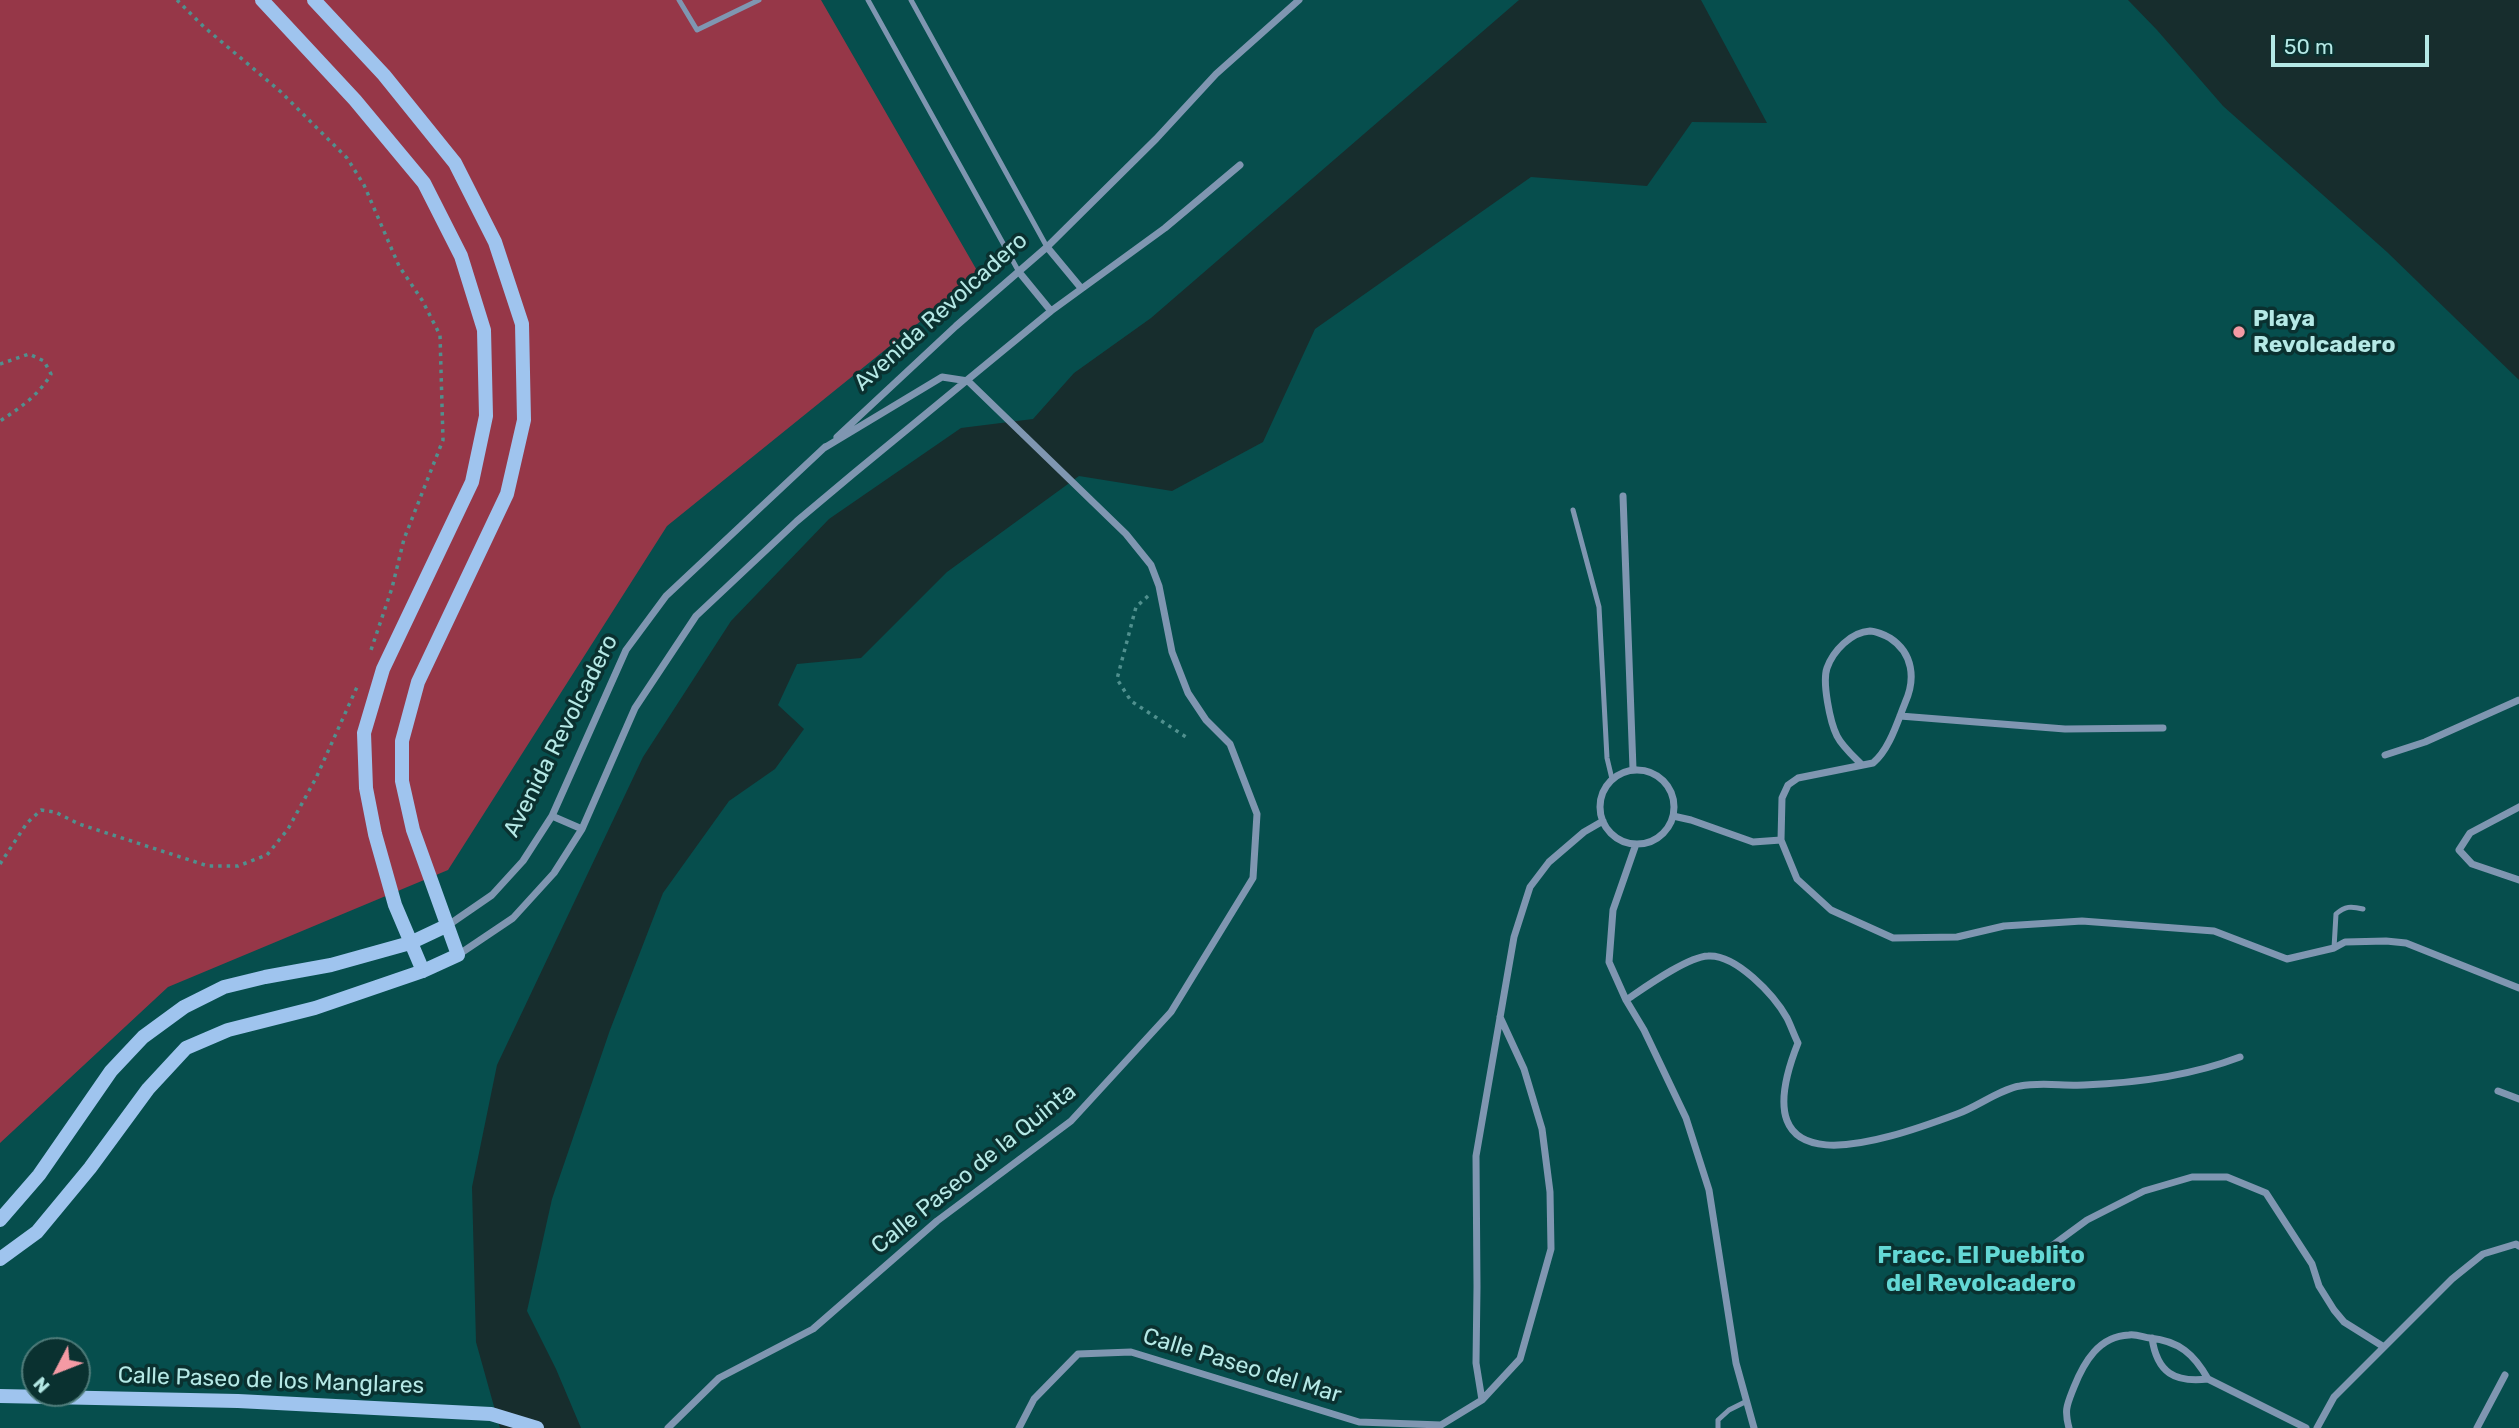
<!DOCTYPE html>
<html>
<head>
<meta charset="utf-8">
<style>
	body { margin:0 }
	#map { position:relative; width:2519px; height:1428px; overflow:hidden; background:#064e4d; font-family:Rubik,sans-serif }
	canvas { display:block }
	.north { position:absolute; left:21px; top:1337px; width:70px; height:70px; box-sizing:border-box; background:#0a3130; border:2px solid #4e7b79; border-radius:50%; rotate:228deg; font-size:19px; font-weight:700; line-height:28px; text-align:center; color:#b5e9e6 }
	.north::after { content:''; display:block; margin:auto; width:24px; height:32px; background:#f49aa4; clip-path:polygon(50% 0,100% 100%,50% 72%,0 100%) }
	.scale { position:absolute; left:2271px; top:35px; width:158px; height:32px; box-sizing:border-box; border:4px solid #b5e9e6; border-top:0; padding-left:9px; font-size:21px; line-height:24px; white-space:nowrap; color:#b5e9e6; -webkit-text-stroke:5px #0a3130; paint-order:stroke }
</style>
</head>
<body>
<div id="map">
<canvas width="2519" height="1428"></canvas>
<div class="north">N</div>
<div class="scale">50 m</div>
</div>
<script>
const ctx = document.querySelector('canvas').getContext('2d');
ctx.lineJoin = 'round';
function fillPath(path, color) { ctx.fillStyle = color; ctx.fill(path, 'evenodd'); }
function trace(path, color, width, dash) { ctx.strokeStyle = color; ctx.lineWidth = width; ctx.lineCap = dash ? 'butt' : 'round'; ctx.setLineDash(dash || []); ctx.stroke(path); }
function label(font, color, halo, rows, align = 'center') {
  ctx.font = font + ' Rubik,sans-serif'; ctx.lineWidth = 7; ctx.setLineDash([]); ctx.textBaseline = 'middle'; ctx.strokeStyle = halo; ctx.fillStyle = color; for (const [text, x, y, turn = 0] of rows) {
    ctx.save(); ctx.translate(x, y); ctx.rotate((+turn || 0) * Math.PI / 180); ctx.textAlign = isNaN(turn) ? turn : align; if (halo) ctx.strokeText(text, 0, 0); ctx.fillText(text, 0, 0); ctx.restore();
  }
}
const green = new Path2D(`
	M0 0H821L979 274 667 526 448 870 168 987 0 1143Z`);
const water = new Path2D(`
	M1519 0H1701L1767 123 1692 122 1647 186 1531 177 1315 329 1263 442 1172 491 1079 476 947 572 861 658 797 664 778 705 804 729 775 769 729 801 663 893 610 1030 552 1199 527 1311 556 1369 581 1428H500L476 1342 472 1187 497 1065 643 757 731 621 829 519 961 428 1033 419 1074 373 1151 318Z
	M2128 0H2519V380L2387 252 2223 106 2157 30Z`);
const path = new Path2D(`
	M177 0 204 27 281 92 347 158 364 185 399 266 422 300 440 335 443 440 404 539 392 588 371 650
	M0 364 29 354 44 361 51 374C39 395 20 408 0 421
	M1148 596 1136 607 1117 679 1131 701 1189 739
	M0 864 27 823 41 810 55 812 79 824 208 866H238L267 855 288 829 316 778 357 687`);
const service = new Path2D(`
	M679 0 697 30 759 0
	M868 0 1019 272
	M911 0 1047 247
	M1573 510 1599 607 1607 758 1612 779
	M2334 948 2336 914C2345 906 2351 906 2363 909
	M1718 1428V1420L1729 1410 1747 1401`);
const minor = new Path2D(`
	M1047 247 1081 288
	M1019 272 1051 311
	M837 437 956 326 1047 247 1156 139 1216 74 1299 0
	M1623 496 1633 769
	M1900 716 2065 729 2163 728
	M2385 755 2425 742 2519 700
	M1861 764C1853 756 1842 746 1837 736 1830 722 1822 682 1827 668 1833 651 1851 632 1870 631 1875 631 1885 635 1890 638 1913 653 1916 679 1905 703 1897 723 1889 750 1873 763L1798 778 1788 785 1782 798 1781 840 1797 879 1831 910 1893 938 1957 937 2004 926 2082 921 2214 931 2287 959 2334 948 2345 942 2386 941 2406 943 2519 988
	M1600 807a37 37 0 1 1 74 0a37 37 0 1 1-74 0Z
	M2519 807 2470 833 2459 850 2472 864 2519 880
	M552 816 582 829
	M1673 816 1691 820 1753 842 1781 840
	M1636 844 1613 910 1609 962 1626 1000 1644 1030 1686 1118 1709 1190 1736 1363 1754 1428
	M447 926 492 895 523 861 552 816 626 650 666 596 825 447
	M458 955 513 918 554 873 582 829 635 708 696 616 797 521 853 474 1051 311 1165 228 1240 165
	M1626 1000C1644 988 1687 957 1708 956 1736 954 1774 995 1787 1018 1791 1026 1794 1035 1798 1043 1739 1191 1879 1143 1957 1114 1977 1107 2000 1089 2020 1086 2040 1082 2063 1086 2084 1085 2137 1083 2190 1076 2240 1057
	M2498 1091 2519 1099
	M2038 1256 2087 1220 2144 1191 2192 1177H2227L2266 1193 2312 1264 2319 1286 2334 1310 2344 1322 2384 1347
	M2152 1338C2157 1373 2175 1383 2208 1379L2306 1428
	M1482 1400 1476 1363 1477 1287 1476 1156 1514 937 1530 887 1549 862 1584 832 1603 821
	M668 1428 719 1378 813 1329 937 1221 1071 1121 1171 1012 1253 878 1257 814 1230 744 1206 720 1188 693 1172 652 1159 586 1151 565 1126 534 968 381 942 377 824 448
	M1019 1428 1034 1399 1078 1354 1131 1352 1359 1422 1441 1425 1482 1400 1520 1359 1551 1249 1550 1192 1542 1129 1524 1069 1500 1017
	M2069 1428C2064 1409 2067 1405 2074 1387 2084 1362 2099 1336 2129 1335 2136 1334 2143 1337 2150 1338 2179 1341 2194 1354 2208 1379
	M2317 1428 2334 1397 2452 1279 2483 1254 2516 1244 2519 1246
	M2477 1428 2505 1375`);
const secondary = new Path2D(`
	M262 0 355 100 424 183 461 256 484 330 486 416 472 482 383 669 364 733 366 788 375 834 395 905 423 971
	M0 1220 39 1175 111 1071 143 1037 184 1007 224 987 265 977 331 965 410 943 446 926
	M0 1259 37 1232 90 1168 148 1089 186 1048 228 1030 315 1008 423 971 458 955 413 830 402 781V741L418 682 507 494 524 420 522 324 495 242 455 163 384 75 314 0
	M0 1396 238 1401 491 1414 537 1428`);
const markers = [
	[2239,332,7,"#f49aa4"]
];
const streetNames = [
	["Avenida Revolcadero",941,312,-42],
	["Avenida Revolcadero",561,736,-63],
	["Calle Paseo de la Quinta",974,1169,-39],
	["Calle Paseo del Mar",1242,1366,17],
	["Calle Paseo de los Manglares",271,1381,2]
];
const poiNames = [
	["Playa",2253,319],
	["Revolcadero",2253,345]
];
const neighbourhoodNames = [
	["Fracc. El Pueblito",1981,1256],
	["del Revolcadero",1981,1284]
];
fillPath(green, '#963748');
fillPath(water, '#172d2d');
trace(path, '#50908e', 3.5, [3.5, 5]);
trace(service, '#7f96b1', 5);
trace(minor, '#7f96b1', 7);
trace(secondary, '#9fc4ee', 14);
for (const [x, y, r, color] of markers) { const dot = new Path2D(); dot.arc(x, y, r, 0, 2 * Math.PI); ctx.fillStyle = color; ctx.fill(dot); trace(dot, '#0a3130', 2.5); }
label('23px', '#b5e9e6', '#0a3130', streetNames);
label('bold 23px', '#b5e9e6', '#0a3130', poiNames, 'left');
label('bold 24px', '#63d8d5', '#0a3130', neighbourhoodNames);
</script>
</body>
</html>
